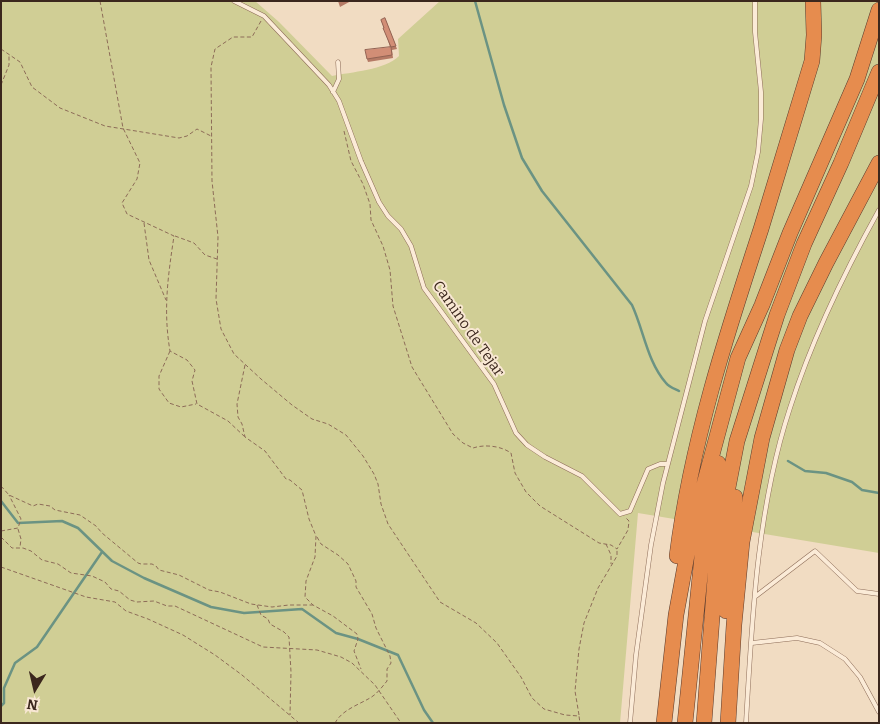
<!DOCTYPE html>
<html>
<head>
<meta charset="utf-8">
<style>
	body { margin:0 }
	#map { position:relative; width:880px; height:724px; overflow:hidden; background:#f1dcc2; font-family:Bitter,serif }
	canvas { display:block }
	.frame { position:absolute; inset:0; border:2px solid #3b271d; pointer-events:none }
	.north { position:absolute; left:10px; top:664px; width:50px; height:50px; -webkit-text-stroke:4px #f8e7d3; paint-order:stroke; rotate:189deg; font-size:14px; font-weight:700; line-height:20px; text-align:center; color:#3b271d }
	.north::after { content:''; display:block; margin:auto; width:18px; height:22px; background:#3b271d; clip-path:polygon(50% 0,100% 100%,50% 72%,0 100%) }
</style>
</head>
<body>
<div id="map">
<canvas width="880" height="724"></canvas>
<div class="frame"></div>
<div class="north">N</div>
</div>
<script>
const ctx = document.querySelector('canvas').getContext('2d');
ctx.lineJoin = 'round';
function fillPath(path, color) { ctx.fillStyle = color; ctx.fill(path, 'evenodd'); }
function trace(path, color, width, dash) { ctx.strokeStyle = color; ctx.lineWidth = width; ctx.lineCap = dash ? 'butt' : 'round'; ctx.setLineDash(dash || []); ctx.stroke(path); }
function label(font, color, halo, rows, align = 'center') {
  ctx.font = font + ' Bitter,serif'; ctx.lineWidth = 4; ctx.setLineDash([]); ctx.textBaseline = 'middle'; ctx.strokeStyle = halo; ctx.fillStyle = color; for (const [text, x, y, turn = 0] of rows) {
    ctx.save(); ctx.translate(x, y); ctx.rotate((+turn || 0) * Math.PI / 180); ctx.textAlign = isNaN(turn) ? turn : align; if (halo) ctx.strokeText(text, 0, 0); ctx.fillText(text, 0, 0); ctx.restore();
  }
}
const green = new Path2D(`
	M1 1H255L279 22 332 76C351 72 385 70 399 56L398 39 440 1H879V553L638 513 620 723H1Z`);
const stream = new Path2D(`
	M475 1 504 105 522 158 542 191 632 305C644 331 647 361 666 383 669 387 675 389 679 391
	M788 461 805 471 826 473 852 482 862 490 879 493
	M1 501 18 523 62 521 78 528 112 561 144 578 211 607 244 613 302 609 336 633 358 639 398 655 424 710 433 723
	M1 706 4 703V688L15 663 37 647 102 552`);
const path = new Path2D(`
	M100 1 123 128 140 163 137 179 122 203 127 214 174 236C168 276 163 310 170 351L187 360 195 370 192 381 197 404 228 421 245 437
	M261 21 252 37H233L215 49 211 67 212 181 218 237 216 299 221 329 234 354 261 379 292 405 312 419 328 424 346 435 363 456 374 474 378 484 381 504 388 524 440 602 476 623 497 643 521 677 532 698 544 709 565 715 579 716 580 723
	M1 49 20 62 32 87 60 108 105 126 179 138 187 136 197 129 211 136
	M1 85 9 65V55
	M344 131 351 161 363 184 370 204 371 220 383 246 390 270 393 306 412 367 453 434 463 443 473 448C485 444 501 446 511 453L515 473 526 492 540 506 599 543 611 545 617 549 628 530 629 521 626 518
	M144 223 149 260 166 300
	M175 236 194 243 205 255 217 259
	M170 351 159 376V389L169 403 181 407 196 404
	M245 365 237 404 238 417 242 424 245 437 265 451 286 479 290 480 302 490 309 519 316 536 315 557 306 581 305 597 313 605 333 616 357 634 358 639 354 651 361 669
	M1 486 9 495 33 506 38 504 50 506 55 510 80 515 96 526 102 533 138 563 141 564H152L156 566 159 570 179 575 209 590 220 592 251 604 272 607 289 605H313
	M18 529 21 539 20 547
	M1 531 18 528 21 519 9 495
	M1 537 12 548H23L31 551 42 560 58 564 71 573 92 576 105 582 111 589 119 591 130 600 137 602 154 601 167 606H175L263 647 317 650 341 657 352 663 375 685 401 723
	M317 537 321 544 338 555 348 564 356 581V587L372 614 376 628 390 656 391 663 387 669V681C382 687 377 694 370 698 358 705 342 710 335 723
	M606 544 611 555V564
	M1 567 86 597 115 602 126 611 148 619 183 635 215 655 242 675 299 723
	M257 605 261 615 268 619 270 624 284 632 289 637 291 672 290 715
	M579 715 575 691 579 649 584 623 598 588 617 556V550`);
const lane = new Path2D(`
	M234 1 264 16 329 85 339 101 361 161 379 202 388 216 401 229 411 246 424 288 494 384 516 433 527 445 545 457 582 476 620 514 630 511 648 469 660 464H668
	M333 92 339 79 338 62
	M756 596 815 551 857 591 879 594
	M752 643 797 638 820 643 845 659 860 677 879 712
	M630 723 636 655 651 545 663 483 705 321 751 186 758 152 761 119V92L755 32V1
	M746 723C752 618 757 508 790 408 812 339 844 273 879 210`);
const highway = new Path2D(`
	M677 556C691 443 726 336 761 229 778 173 795 117 812 61L814 35 813 1
	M726 611 730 541 735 497
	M664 723 676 615 691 533 738 358 762 305 790 233 857 79 879 10
	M685 723 704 537 718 463
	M704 723 718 539 737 441 777 315 804 244 841 163 879 72
	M728 723 734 625 742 542 762 438 787 350 800 316 826 263 879 163`);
const wall = new Path2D(`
	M338 1H351L340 7Z
	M385 18 397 49 392 50 393 58 368 62 367 59 390 47 384 28 381 20Z`);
const building = new Path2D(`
	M385 18 396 46 391 47 383 28H384L381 20Z
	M391 47 392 55 367 59 365 50Z`);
const streetNames = [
	["Camino de Tejar",468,329,55]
];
fillPath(green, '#d0ce95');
trace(stream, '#6b9383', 2.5);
trace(lane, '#8d6c58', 5);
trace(highway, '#5a3b2d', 16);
trace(path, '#8d6c58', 1, [4, 2.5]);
trace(lane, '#fbebd7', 4);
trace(highway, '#e68c4e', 15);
fillPath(wall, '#b57a65');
fillPath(building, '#d28e76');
trace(building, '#936353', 1);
label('15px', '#3b271d', '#f8e7d3', streetNames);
</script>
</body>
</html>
